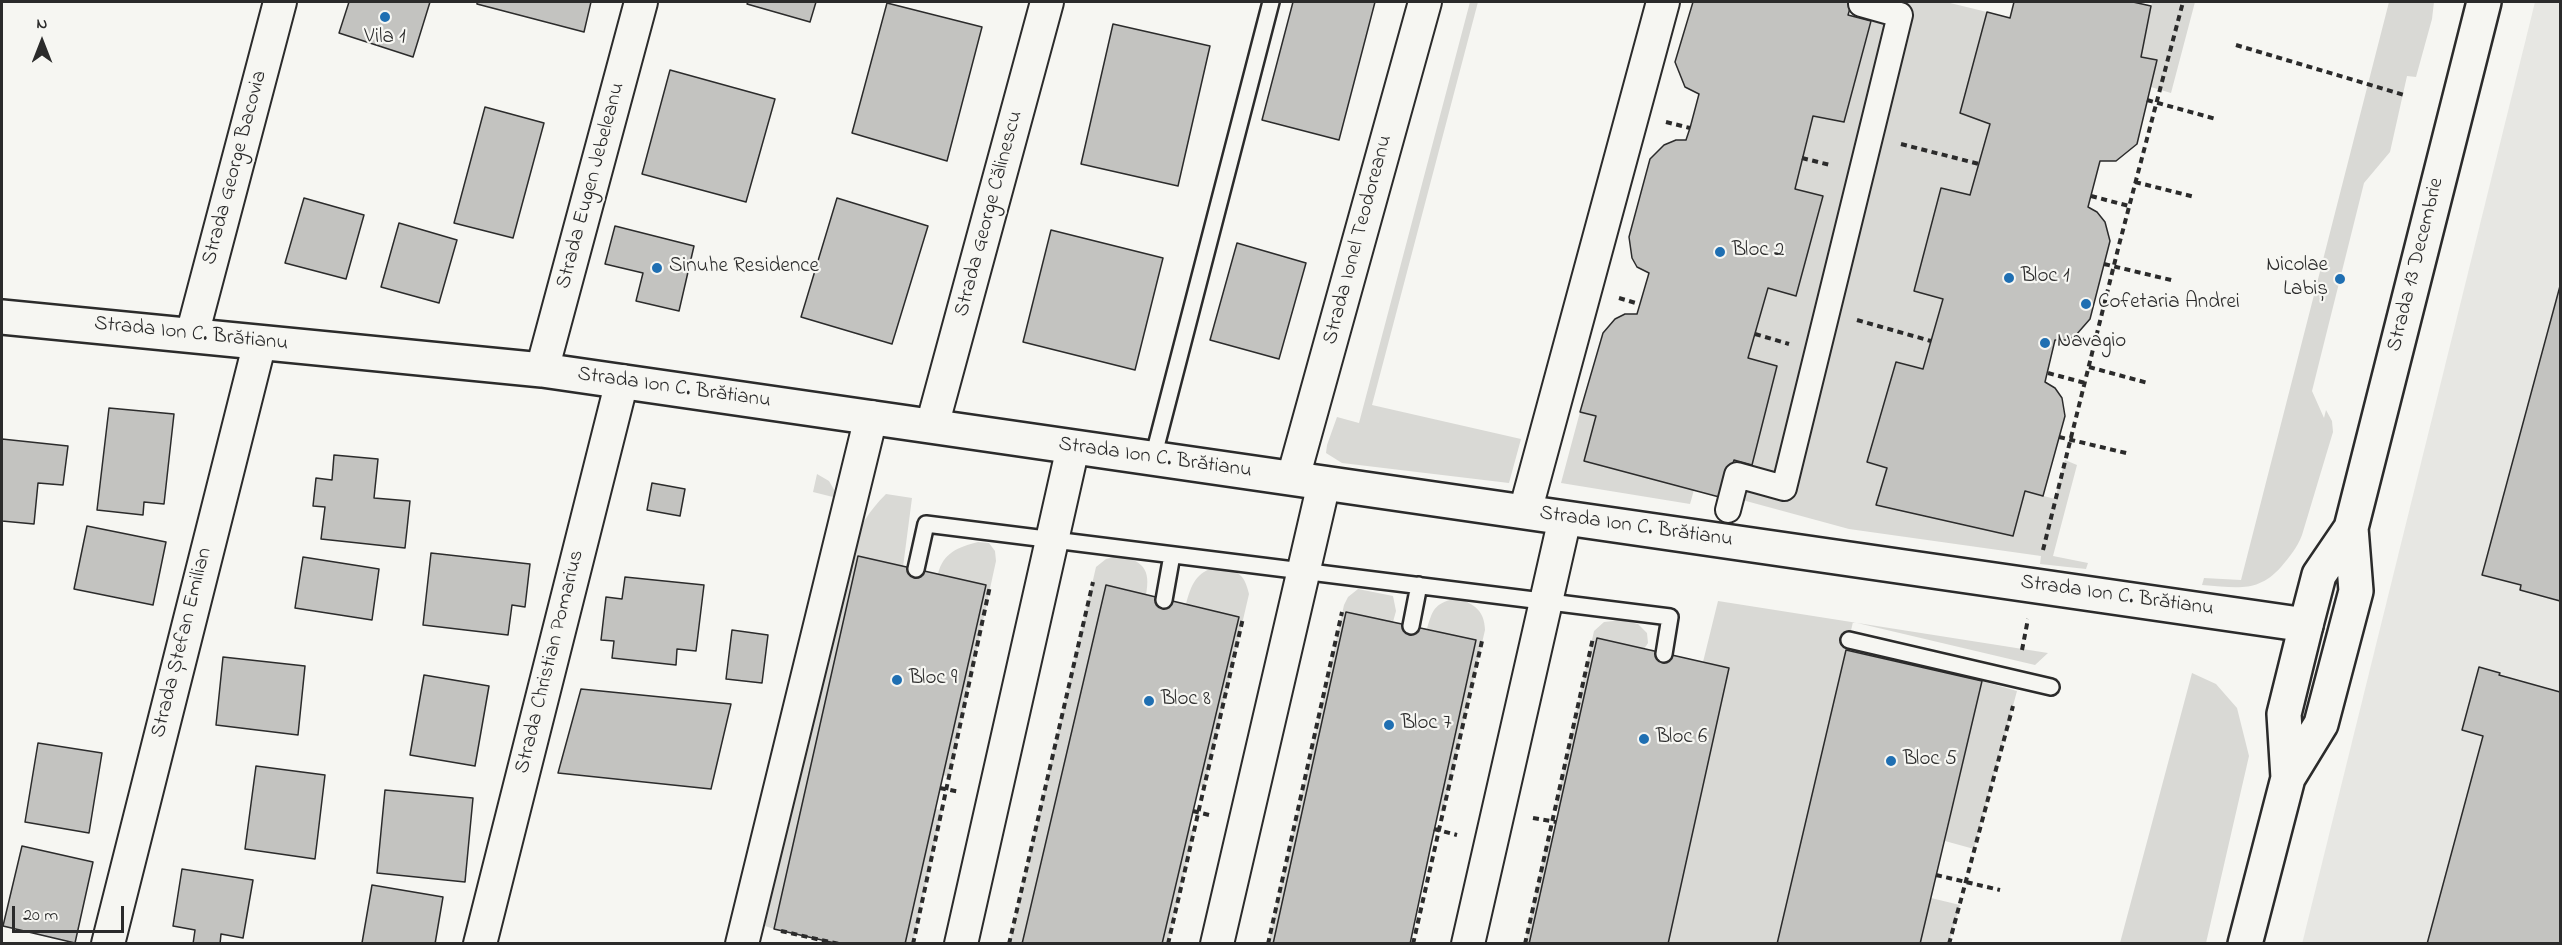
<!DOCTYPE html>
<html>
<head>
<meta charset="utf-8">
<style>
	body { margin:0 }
	#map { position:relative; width:2562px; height:945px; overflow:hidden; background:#f6f6f2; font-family:"Indie Flower",sans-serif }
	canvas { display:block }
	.frame { position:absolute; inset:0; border:3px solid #2b2b2b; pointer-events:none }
	.north { position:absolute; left:12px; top:12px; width:60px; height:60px; -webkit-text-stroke:4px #f6f6f2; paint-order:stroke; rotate:0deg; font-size:16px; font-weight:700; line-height:24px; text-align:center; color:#2b2b2b }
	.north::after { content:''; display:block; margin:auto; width:21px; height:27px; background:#2b2b2b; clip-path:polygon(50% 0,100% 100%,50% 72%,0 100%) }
	.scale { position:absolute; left:12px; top:906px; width:112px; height:27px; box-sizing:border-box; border:3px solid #2b2b2b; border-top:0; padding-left:8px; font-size:18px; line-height:21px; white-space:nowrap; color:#2b2b2b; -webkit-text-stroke:4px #f6f6f2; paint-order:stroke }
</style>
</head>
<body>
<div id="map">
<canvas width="2562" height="945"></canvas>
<div class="frame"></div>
<div class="north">N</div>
<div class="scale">20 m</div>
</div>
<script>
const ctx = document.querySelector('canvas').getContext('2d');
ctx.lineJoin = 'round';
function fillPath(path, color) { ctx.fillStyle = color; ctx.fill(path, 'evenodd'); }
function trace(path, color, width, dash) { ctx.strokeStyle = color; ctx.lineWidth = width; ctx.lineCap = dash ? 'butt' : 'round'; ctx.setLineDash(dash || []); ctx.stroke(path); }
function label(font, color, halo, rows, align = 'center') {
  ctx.font = font + ' "Indie Flower",sans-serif'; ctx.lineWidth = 4.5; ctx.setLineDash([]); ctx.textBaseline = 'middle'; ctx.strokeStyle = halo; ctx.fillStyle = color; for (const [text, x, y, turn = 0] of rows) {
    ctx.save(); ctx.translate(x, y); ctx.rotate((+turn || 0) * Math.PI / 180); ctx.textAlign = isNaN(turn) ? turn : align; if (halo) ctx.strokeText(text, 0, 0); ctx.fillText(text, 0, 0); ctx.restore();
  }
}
const built = new Path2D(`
	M2535 2H2560V943L2302 944Z`);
const green = new Path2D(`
	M1470 2H1478L1372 405 1521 439 1509 483 1342 463 1326 453 1327 445 1337 417 1359 423Z
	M1877 2H1946L1987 12 1960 113 1990 124 1970 195 1941 188 1914 291 1943 299 1923 369 1896 362 1867 462 1887 468 1876 505 2013 536 2025 491 2055 499 2065 460 2077 465 2053 556 2088 563 2086 569 2040 564 2041 556 1849 529 1724 495 1734 460 1752 465 1777 367 1748 358 1768 288 1796 295 1823 196 1795 189 1813 116 1844 122Z
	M2152 2H2195L2171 93 2151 87 2157 61 2141 57Z
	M2389 2H2434L2432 19 2416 77 2407 76 2390 152 2364 183 2312 391 2324 418 2326 410 2332 421 2333 432 2302 535C2297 548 2290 556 2281 567 2257 594 2235 587 2202 585L2204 578 2241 580Z
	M1580 412 1596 416 1584 461 1694 490 1690 504 1561 483Z
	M817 474 829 481 836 493 811 594 833 497 813 492Z
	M886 494 912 498 903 567 774 929 765 926 851 549C859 527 869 511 886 494Z
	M978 542 989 543 995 551 996 561 949 777 943 775 986 585 938 574C943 553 958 547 978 542Z
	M1117 556C1143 560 1151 569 1146 595L1106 586 1022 943 1009 944 1096 567 1106 559Z
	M1216 567C1237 571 1244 572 1249 594L1204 788 1199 786 1239 617 1186 604C1191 585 1196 572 1216 567Z
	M1358 589 1393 596 1396 611 1393 622 1346 612 1274 943 1268 944 1344 605 1348 597Z
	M1458 598C1475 605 1484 610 1485 630L1443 812 1439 811 1476 641 1427 629C1433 607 1436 603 1458 598Z
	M1718 601 2048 653 2035 665 1853 622 1777 943 1668 944 1729 669 1703 662Z
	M1622 620 1638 624 1647 633 1648 643 1644 649 1597 639 1559 809H1555L1594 631 1604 622Z
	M2192 673 2216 684 2237 708 2249 756 2206 943H2120Z
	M1982 681 2017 691 1974 849 1945 841Z
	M935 809 942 810 913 943 905 944Z
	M1189 829 1194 831 1168 943H1162Z
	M1548 837 1552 838 1529 943H1525Z
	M1931 898 1960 905 1949 943 1920 944Z`);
const building = new Path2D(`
	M349 2H430L413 57 339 33Z
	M477 2H591L584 32 477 4Z
	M748 2H816L810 22 747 4Z
	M1293 2H1375L1339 140 1262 120Z
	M1693 2H1852L1848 15 1871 21 1844 122 1813 116 1795 189 1823 196 1796 296 1768 288 1748 358 1777 366 1752 465 1734 460 1723 498 1584 461 1596 416 1580 412 1603 333 1615 319 1625 314H1637L1649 273 1637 267 1632 258 1629 237 1650 159 1664 145 1676 140H1686L1690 128 1699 94 1685 87 1675 62Z
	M2014 2H2133L2151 6 2141 57 2157 60 2137 144 2116 161H2100L2088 207 2097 212 2105 222 2110 241 2090 319 2076 335 2068 340H2055L2045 382 2055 388 2062 398 2065 416 2043 496 2025 491 2013 536 1876 505 1887 468 1867 462 1896 362 1923 369 1943 299 1914 291 1941 188 1970 195 1990 124 1960 113 1987 12 2010 18Z
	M887 3 982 27 947 161 852 133Z
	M1113 24 1210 46 1178 186 1081 164Z
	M670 70 775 99 746 202 642 174Z
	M485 107 544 123 513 238 454 223Z
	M304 198 364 215 346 279 285 263Z
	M837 198 928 226 892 344 801 317Z
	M399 223 457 240 439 303 381 287Z
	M615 226 694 246 679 311 636 301 643 273 605 264Z
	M1051 230 1163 258 1135 370 1023 342Z
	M1237 243 1306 263 1279 359 1210 340Z
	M2560 286V601L2520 590 2521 585 2482 575Z
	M109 408 174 414 164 504 144 502 143 515 97 510Z
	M2 439 68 446 63 485 38 483 34 524 2 521Z
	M334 455 378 459 374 498 410 501 405 548 321 539 325 507 313 506 316 478 332 480Z
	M652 483 685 489 680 516 647 510Z
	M87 526 166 542 153 605 74 589Z
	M431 553 530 564 525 607 512 605 508 635 423 625Z
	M858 556 986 585 905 944H839L774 929Z
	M303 557 379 569 372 620 295 608Z
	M625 577 704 585 696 651 677 649 676 665 612 658 614 641 601 640 606 597 622 599Z
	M1106 585 1239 617 1199 786 1162 944H1022Z
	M1346 612 1476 640 1431 845 1410 944H1273Z
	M732 630 768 635 762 683 726 679Z
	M1597 638 1729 668 1668 944H1529Z
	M1846 650 1982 681 1920 944H1777Z
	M223 657 305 666 298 735 216 725Z
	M2479 667 2500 673 2499 675 2560 692V944H2427L2483 736 2462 730Z
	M424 675 489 686 475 766 410 755Z
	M581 689 731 704 711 789 558 773Z
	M38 743 102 753 89 833 25 822Z
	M256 766 325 775 315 859 245 849Z
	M385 790 473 798 465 882 377 873Z
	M22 846 93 862 75 943 3 926Z
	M182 869 253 880 243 938 221 934 220 944H193L195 930 173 926Z
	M372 885 443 897 435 944 362 943Z`);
const path = new Path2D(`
	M2236 45 2404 95
	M2147 100 2216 119
	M1666 122 1690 128
	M1901 144 1979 164
	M1802 158 1830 165
	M2135 182 2195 197
	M2091 196 2129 206
	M2104 264 2175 281
	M1619 298 1639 304
	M1857 320 1931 341
	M1755 334 1789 344
	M2089 367 2148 383
	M2048 373 2085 383
	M2059 437 2130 454
	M2043 550 2119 245 2183 2
	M2022 650 2028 619
	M940 788 960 792
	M1193 811 1213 816
	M1533 818 1556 822
	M1434 829 1457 835
	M1936 875 2000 890
	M781 931 839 944
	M913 944 990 586
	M1009 944 1093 582
	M1168 944 1243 618
	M1268 944 1342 612
	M1413 944 1482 641
	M1525 944 1593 638
	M1949 944 2013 706`);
const service = new Path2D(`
	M1153 458 1271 2
	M916 569 926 524 1670 617 1664 654
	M1164 600 1172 555
	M1411 626 1419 585
	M1849 640 2051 687`);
const pedestrian = new Path2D(`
	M1728 510 1737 475 1784 488 1900 15 1861 4 1862 2`);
const minor = new Path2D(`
	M192 335 280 2
	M542 370 641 2
	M932 426 1047 2
	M1293 478 1425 2
	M1525 512 1663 2
	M108 944 260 342
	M480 944 622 381
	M742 944 871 417
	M961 944 1073 447
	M1217 944 1324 483
	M1468 944 1565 518`);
const tertiary = new Path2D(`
	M2 317 542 370 2306 625`);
const secondary = new Path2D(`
	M2288 778 2284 714 2306 625 2319 575 2351 528
	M2245 944 2288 778 2321 724 2356 591 2351 528 2484 2`);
const markers = [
	[385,17,6,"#1f6fb2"],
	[1720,252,6,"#1f6fb2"],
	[657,268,6,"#1f6fb2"],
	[2009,278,6,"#1f6fb2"],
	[2340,279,6,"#1f6fb2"],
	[2086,304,6,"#1f6fb2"],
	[2045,343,6,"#1f6fb2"],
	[897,680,6,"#1f6fb2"],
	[1149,701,6,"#1f6fb2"],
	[1389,725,6,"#1f6fb2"],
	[1644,739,6,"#1f6fb2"],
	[1891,761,6,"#1f6fb2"]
];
const poiNames = [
	["Vila 1",385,39,"center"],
	["Bloc 2",1732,252],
	["Nicolae",2328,267,"right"],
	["Labiș",2328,291,"right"],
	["Sinuhe Residence",669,268],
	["Bloc 1",2021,278],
	["Cofetaria Andrei",2098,304],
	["Navagio",2057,343],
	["Bloc 9",909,680],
	["Bloc 8",1161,701],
	["Bloc 7",1401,725],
	["Bloc 6",1656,739],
	["Bloc 5",1903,761]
];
const streetNames = [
	["Strada George Bacovia",236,168,-75],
	["Strada Eugen Jebeleanu",592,186,-75],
	["Strada George Călinescu",990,214,-75],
	["Strada Ionel Teodoreanu",1359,240,-75],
	["Strada 13 Decembrie",2417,265,-76],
	["Strada Ion C. Brătianu",191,335,6],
	["Strada Ion C. Brătianu",674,389,8],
	["Strada Ion C. Brătianu",1155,459,8],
	["Strada Ion C. Brătianu",1636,528,8],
	["Strada Ion C. Brătianu",2117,597,8],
	["Strada Ștefan Emilian",183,643,-76],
	["Strada Christian Pomarius",551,662,-76]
];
fillPath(built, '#e7e7e3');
fillPath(green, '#d9d9d5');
fillPath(building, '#c3c3c0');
trace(building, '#2b2b2b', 1.5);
trace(service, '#2b2b2b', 20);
trace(pedestrian, '#2b2b2b', 28);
trace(minor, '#2b2b2b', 36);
trace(tertiary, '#2b2b2b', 38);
trace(secondary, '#2b2b2b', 38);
trace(path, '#2b2b2b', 4, [6, 4.5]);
trace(service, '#f6f6f2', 15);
trace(pedestrian, '#f6f6f2', 24);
trace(minor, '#f6f6f2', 32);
trace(tertiary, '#f6f6f2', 33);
trace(secondary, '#f6f6f2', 33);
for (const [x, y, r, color] of markers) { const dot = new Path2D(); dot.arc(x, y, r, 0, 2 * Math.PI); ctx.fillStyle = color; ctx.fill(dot); trace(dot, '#f6f6f2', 2); }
label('21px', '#2b2b2b', '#f6f6f2', poiNames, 'left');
label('21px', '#2b2b2b', '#f6f6f2', streetNames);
</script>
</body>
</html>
